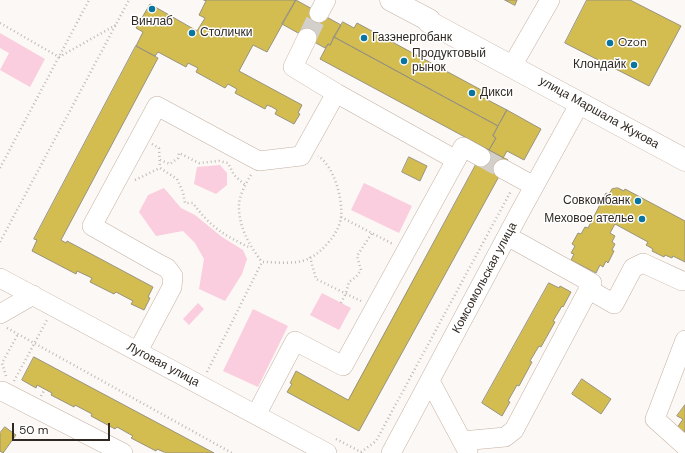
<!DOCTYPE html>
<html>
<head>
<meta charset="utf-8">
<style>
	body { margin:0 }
	#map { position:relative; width:685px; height:453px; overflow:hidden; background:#fcf8f5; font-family:"DM Sans",sans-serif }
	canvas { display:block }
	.scale { position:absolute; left:12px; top:423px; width:98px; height:18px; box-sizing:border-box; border:2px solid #302923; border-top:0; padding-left:5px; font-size:12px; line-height:14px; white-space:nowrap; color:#302923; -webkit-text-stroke:3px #fff; paint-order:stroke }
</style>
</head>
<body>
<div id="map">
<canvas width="685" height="453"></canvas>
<div class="scale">50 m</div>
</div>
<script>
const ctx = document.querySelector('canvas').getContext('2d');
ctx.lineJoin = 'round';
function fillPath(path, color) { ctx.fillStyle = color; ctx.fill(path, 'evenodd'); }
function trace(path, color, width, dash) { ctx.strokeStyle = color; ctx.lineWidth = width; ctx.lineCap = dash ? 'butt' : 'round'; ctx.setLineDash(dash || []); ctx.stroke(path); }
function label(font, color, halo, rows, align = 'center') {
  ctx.font = font + ' "DM Sans",sans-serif'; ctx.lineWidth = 3; ctx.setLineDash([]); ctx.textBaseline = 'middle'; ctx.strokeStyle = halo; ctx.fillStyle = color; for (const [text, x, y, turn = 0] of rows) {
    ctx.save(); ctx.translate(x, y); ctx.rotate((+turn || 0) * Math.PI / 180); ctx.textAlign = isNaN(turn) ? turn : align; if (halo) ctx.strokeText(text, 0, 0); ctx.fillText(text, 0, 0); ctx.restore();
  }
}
const green = new Path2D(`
	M0 33 45 59 30 87 0 70 9 53 0 48Z
	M220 165 227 173V185L216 194 194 184 197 167Z
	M364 183 412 206 399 233 351 210Z
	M164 188 181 208 195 215 222 237 243 250 247 259 242 274 225 301 199 289 204 259 195 243 183 231 156 236 139 212 148 195Z
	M322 293 351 308 339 330 310 315Z
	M198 303 204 309 189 325 183 319Z
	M253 309 288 326 258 387 223 371Z`);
const building = new Path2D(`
	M204 0H296L267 52 253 45 239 71 302 105 298 113 300 114 294 124 275 114 277 110 272 107 267 105 265 109 235 93 237 89 228 84 225 88 196 72 198 68 188 63 186 67 158 52 155 56 136 46 143 32 136 28 150 4 197 31 205 18 199 15 206 1Z
	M296 0 341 25 330 45 328 44 325 48 282 24Z
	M505 0H517L515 5Z
	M587 0H630L681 26 649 86 565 43Z
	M343 22 354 28 357 23 485 92 482 97 507 110 498 126 334 37Z
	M334 37 498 126 493 136 496 138 489 150 320 59 328 44 330 45Z
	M136 46 158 58 61 240 66 243 67 241 153 287 148 297 150 298 144 310 131 304 133 301 116 292 114 294 90 282 92 278 77 271 76 274 32 251 37 240 34 239Z
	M507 110 541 129 524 160 507 151 503 158 489 150 496 138 493 136Z
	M485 148 508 160 359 431 287 392 292 384 290 383 296 371 348 400Z
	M409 157 427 166 420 181 402 172Z
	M618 188 624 191 625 189 685 221V262L673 256 672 258 665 255 664 257 652 251 653 249 646 245 648 242 615 224 610 233 615 236 612 242 615 244 612 250 614 251 608 263 606 261 603 267 600 265 596 273 571 260 574 254 571 253 575 246 572 244 578 233 581 234 585 227 588 228 606 193 609 194 612 189Z
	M549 283 559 288 560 286 571 292 563 307 562 306 553 321 555 322 541 347 539 346 530 361 532 362 519 386 517 385 508 401 510 402 502 416 482 403Z
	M34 357 214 453H166L157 449 156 451 131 438 133 436 117 427 115 429 91 416 92 414 75 405 74 407 51 395 52 393 37 385 36 388 22 380Z
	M582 379 611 399 601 414 572 394Z
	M685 405V432L677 428 683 419 677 416Z
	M5 427 16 435 3 453 0 451V433Z`);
const minorTunnel = new Path2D(`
	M307 38 319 13
	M481 157 503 169`);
const path = new Path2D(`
	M0 23 59 57 116 25
	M152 144 159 148 160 168
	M160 160 170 164 178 158 179 153 199 163 219 161 228 163 234 175 245 185
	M0 168 89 0
	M251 175C246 183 240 194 239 204 238 226 249 245 262 262
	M135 180 160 168 177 179 183 192 185 203H193C210 227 225 236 251 248
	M341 217 393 244
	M0 242 129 0
	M310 257 316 279 361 301
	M341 303 346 293 349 282 356 277 361 270 357 256 372 233
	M7 328 232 453
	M207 372 262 262C277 262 294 265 308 259 322 253 340 232 341 217 343 199 334 166 318 156
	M6 376 2 363 18 334
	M14 381 47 320
	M41 396 45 389
	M336 439 361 452 376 441 511 191
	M164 453H165`);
const minor = new Path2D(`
	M319 13 326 0
	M307 38 293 67 336 93
	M512 66 550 0
	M456 160 463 147 481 157
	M503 169 534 186
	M0 278 327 453
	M588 289 614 304 633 268 643 263 682 281H685
	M0 314 33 295
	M685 340 655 419 685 446
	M138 351 172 287 173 276 167 268 159 264 92 226 157 106 259 161 301 156 336 93 456 160 343 366 295 341 256 415
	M430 381 468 452
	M2 391 123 453
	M462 441 505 437 514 430 592 283 507 236
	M391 453 521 210 580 103`);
const major = new Path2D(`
	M391 0 429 20V22L685 160`);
const markers = [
	[152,9,4,"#0775a0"],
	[192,33,4,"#0775a0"],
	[364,38,4,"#0775a0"],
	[610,43,4,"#0775a0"],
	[404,61,4,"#0775a0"],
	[634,65,4,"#0775a0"],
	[472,93,4,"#0775a0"],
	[638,201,4,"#0775a0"],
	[642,219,4,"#0775a0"]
];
const poiNames = [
	["Винлаб",152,22,"center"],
	["Столички",200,33],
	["Газэнергобанк",372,38],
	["Ozon",618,43],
	["Продуктовый",412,54],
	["рынок",412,68],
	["Клондайк",626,65,"right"],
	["Дикси",480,93],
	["Совкомбанк",630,201,"right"],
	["Меховое ателье",634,219,"right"]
];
const streetNames = [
	["улица Маршала Жукова",599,113,29],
	["Комсомольская улица",485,278,-62],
	["Луговая улица",163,365,28]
];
fillPath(green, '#facede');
fillPath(building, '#d3bc50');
trace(building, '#98937f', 1);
trace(minorTunnel, '#d3cfcb', 19, [19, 10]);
trace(minor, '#c4b1a2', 20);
trace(major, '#c4b1a2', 23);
trace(path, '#bfbab6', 2.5, [1, 3]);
trace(minor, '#fff', 19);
trace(major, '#fff', 22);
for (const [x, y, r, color] of markers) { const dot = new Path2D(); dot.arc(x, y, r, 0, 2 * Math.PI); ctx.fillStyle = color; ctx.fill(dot); trace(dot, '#fff', 1.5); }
label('12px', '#302923', '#fff', poiNames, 'left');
label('12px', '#302923', '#fff', streetNames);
</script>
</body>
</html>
